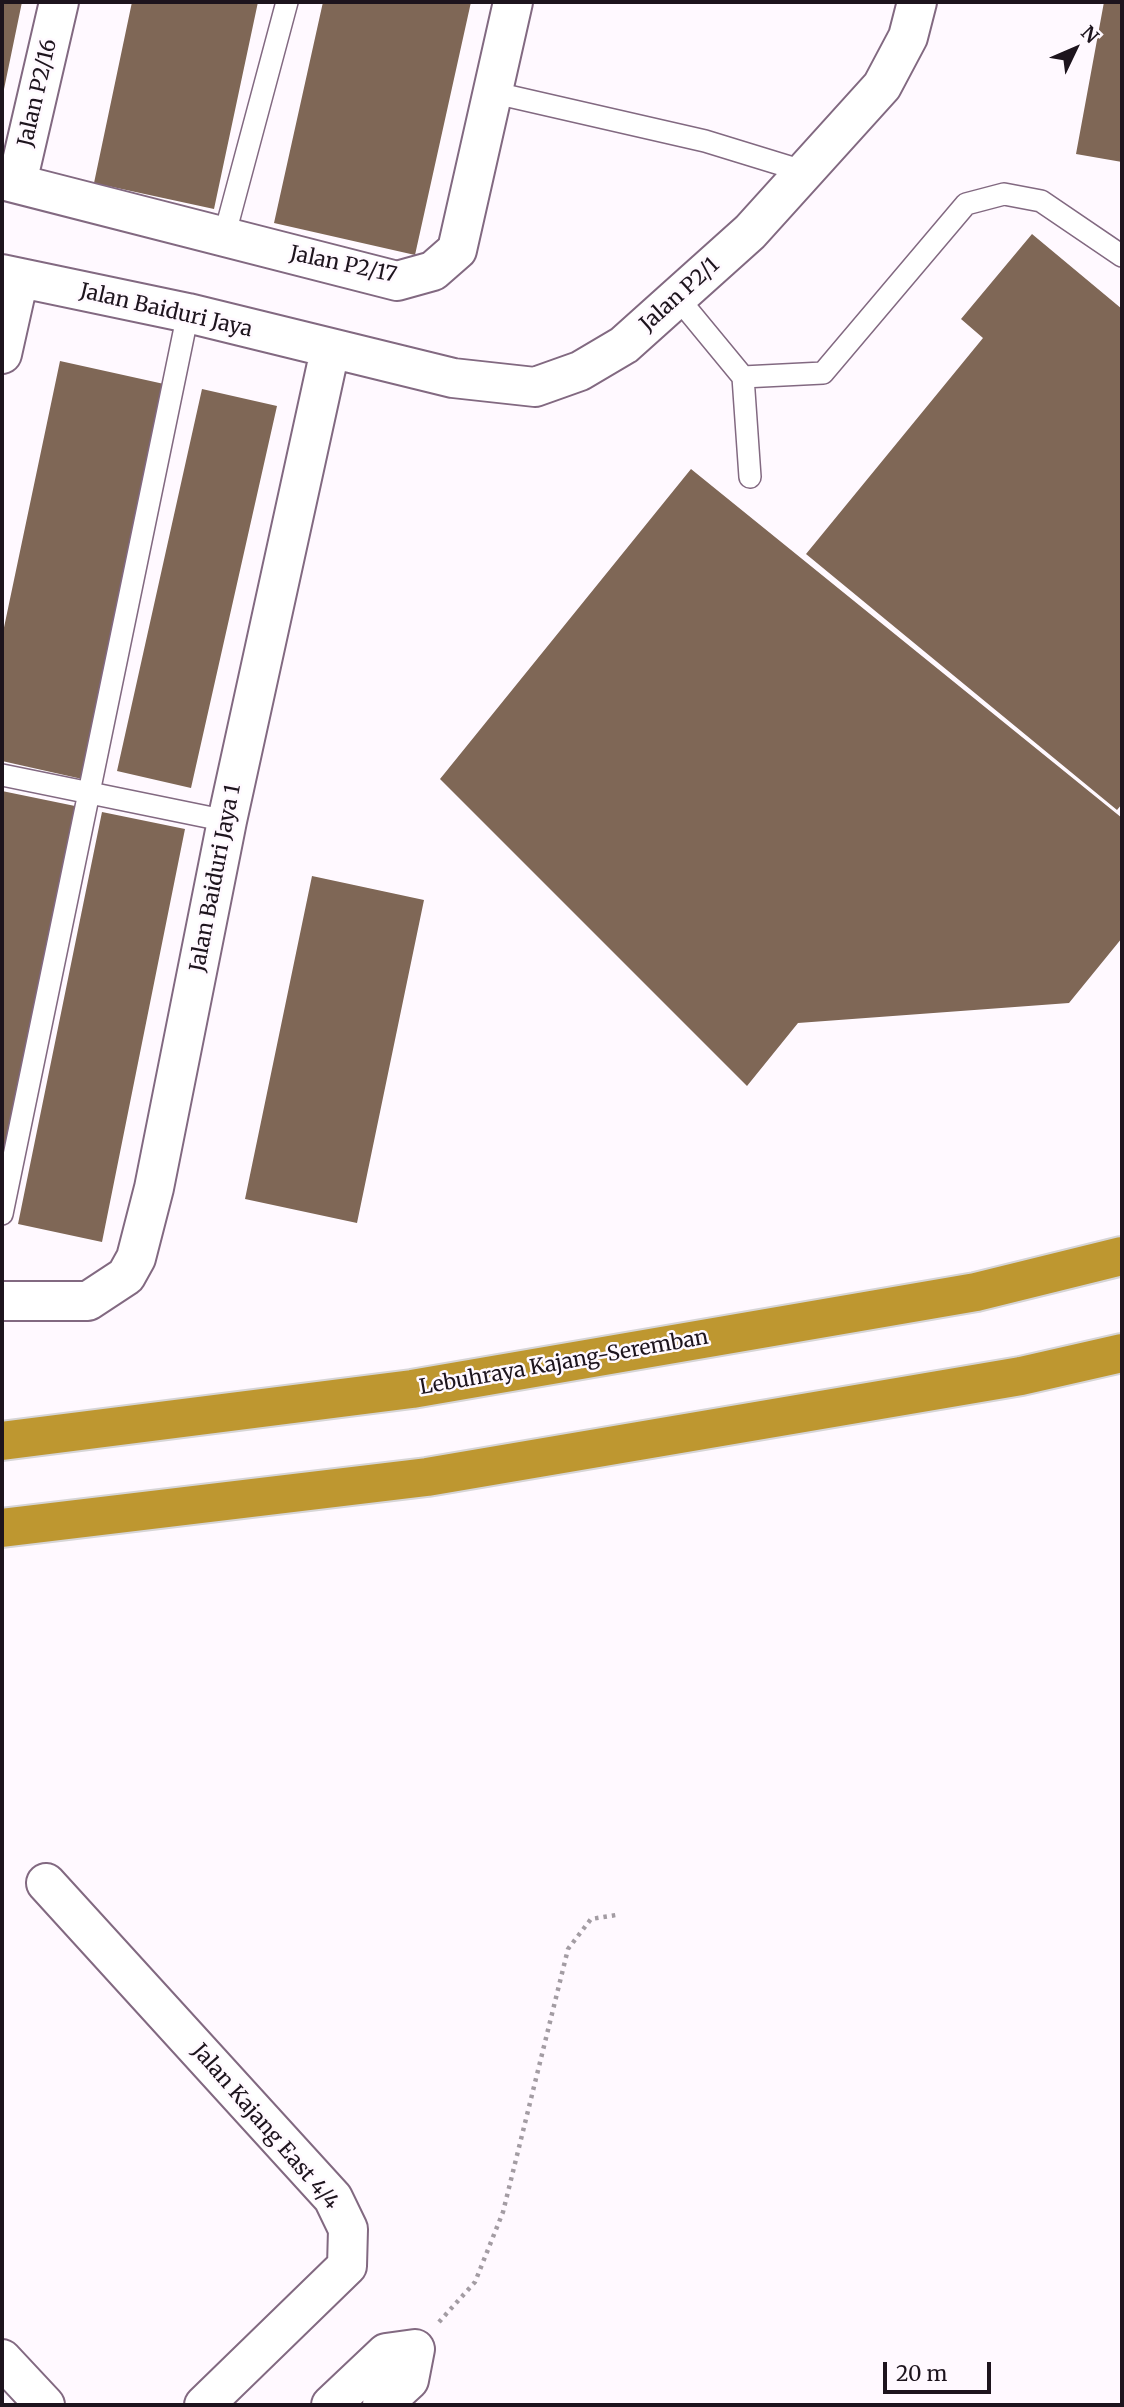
<!DOCTYPE html>
<html>
<head>
<meta charset="utf-8">
<style>
	body { margin:0 }
	#map { position:relative; width:1124px; height:2407px; overflow:hidden; background:#fff9ff; font-family:Merriweather,serif }
	canvas { display:block }
	.frame { position:absolute; inset:0; border:4px solid #1d141d; pointer-events:none }
	.north { position:absolute; left:1040px; top:14px; width:70px; height:70px; -webkit-text-stroke:5px #fff9ff; paint-order:stroke; rotate:46deg; font-size:19px; font-weight:700; line-height:28px; text-align:center; color:#1d141d }
	.north::after { content:''; display:block; margin:auto; width:24px; height:32px; background:#1d141d; clip-path:polygon(50% 0,100% 100%,50% 72%,0 100%) }
	.scale { position:absolute; left:883px; top:2362px; width:108px; height:32px; box-sizing:border-box; border:4px solid #1d141d; border-top:0; padding-left:9px; font-size:21px; line-height:24px; white-space:nowrap; color:#1d141d; -webkit-text-stroke:5px #fff9ff; paint-order:stroke }
</style>
</head>
<body>
<div id="map">
<canvas width="1124" height="2407"></canvas>
<div class="frame"></div>
<div class="north">N</div>
<div class="scale">20 m</div>
</div>
<script>
const ctx = document.querySelector('canvas').getContext('2d');
ctx.lineJoin = 'round';
function fillPath(path, color) { ctx.fillStyle = color; ctx.fill(path, 'evenodd'); }
function trace(path, color, width, dash) { ctx.strokeStyle = color; ctx.lineWidth = width; ctx.lineCap = dash ? 'butt' : 'round'; ctx.setLineDash(dash || []); ctx.stroke(path); }
function label(font, color, halo, rows, align = 'center') {
  ctx.font = font + ' Merriweather,serif'; ctx.lineWidth = 5; ctx.setLineDash([]); ctx.textBaseline = 'middle'; ctx.strokeStyle = halo; ctx.fillStyle = color; for (const [text, x, y, turn = 0] of rows) {
    ctx.save(); ctx.translate(x, y); ctx.rotate((+turn || 0) * Math.PI / 180); ctx.textAlign = isNaN(turn) ? turn : align; if (halo) ctx.strokeText(text, 0, 0); ctx.fillText(text, 0, 0); ctx.restore();
  }
}
const building = new Path2D(`
	M2 2H22L3 94H2Z
	M132 2H258L214 209 94 183Z
	M323 2H471L415 255 274 223Z
	M1104 2H1122V162L1076 154Z
	M1032 234 1122 309V804L1117 810 806 554 983 338 961 319Z
	M60 361 164 384 82 779 2 761V637Z
	M202 389 277 406 191 788 117 771Z
	M691 469 1122 818V938L1069 1003 798 1023 747 1086 440 779Z
	M2 791 75 806 3 1162H2Z
	M102 812 185 829 102 1242 18 1224Z
	M312 876 424 900 357 1223 245 1199Z`);
const path = new Path2D(`
	M439 2322 475 2282 503 2212 568 1949 591 1919 616 1915`);
const service = new Path2D(`
	M491 92 705 141 806 172
	M224 237 287 2
	M677 297 743 377 823 373 966 204 1004 194 1041 201 1122 256
	M743 377 750 477
	M2 775 227 821
	M2 1214 188 313`);
const minor = new Path2D(`
	M2 180 397 281 433 271 457 250 513 2
	M17 183 59 2
	M2 274 188 313 453 378 535 387 580 371 624 345 750 232 882 86 908 37 917 2
	M2 354 19 278
	M2 1301H88L126 1276 136 1258 154 1188 227 821 330 350
	M46 1883 333 2198 348 2229 347 2266 204 2405
	M2 2359 45 2405
	M331 2405 386 2353 415 2349 409 2380 382 2405`);
const motorway = new Path2D(`
	M2 1441 412 1389 976 1292 1122 1256
	M2 1528 427 1477 1021 1376 1122 1353`);
const streetNames = [
	["Jalan P2/16",38,93,-77],
	["Jalan P2/17",343,265,12],
	["Jalan P2/1",680,295,-42],
	["Jalan Baiduri Jaya",166,311,13],
	["Jalan Baiduri Jaya 1",216,878,-79],
	["Lebuhraya Kajang-Seremban",564,1363,-10],
	["Jalan Kajang East 4/4",265,2127,49]
];
fillPath(building, '#7f6756');
trace(service, '#826981', 24);
trace(minor, '#826981', 42);
trace(motorway, '#d6d5d6', 42);
trace(path, '#a39ca3', 4.5, [3.5, 5]);
trace(service, '#fff', 21);
trace(minor, '#fff', 38);
trace(motorway, '#be9730', 38);
label('21px', '#1d141d', '#fff9ff', streetNames);
</script>
</body>
</html>
